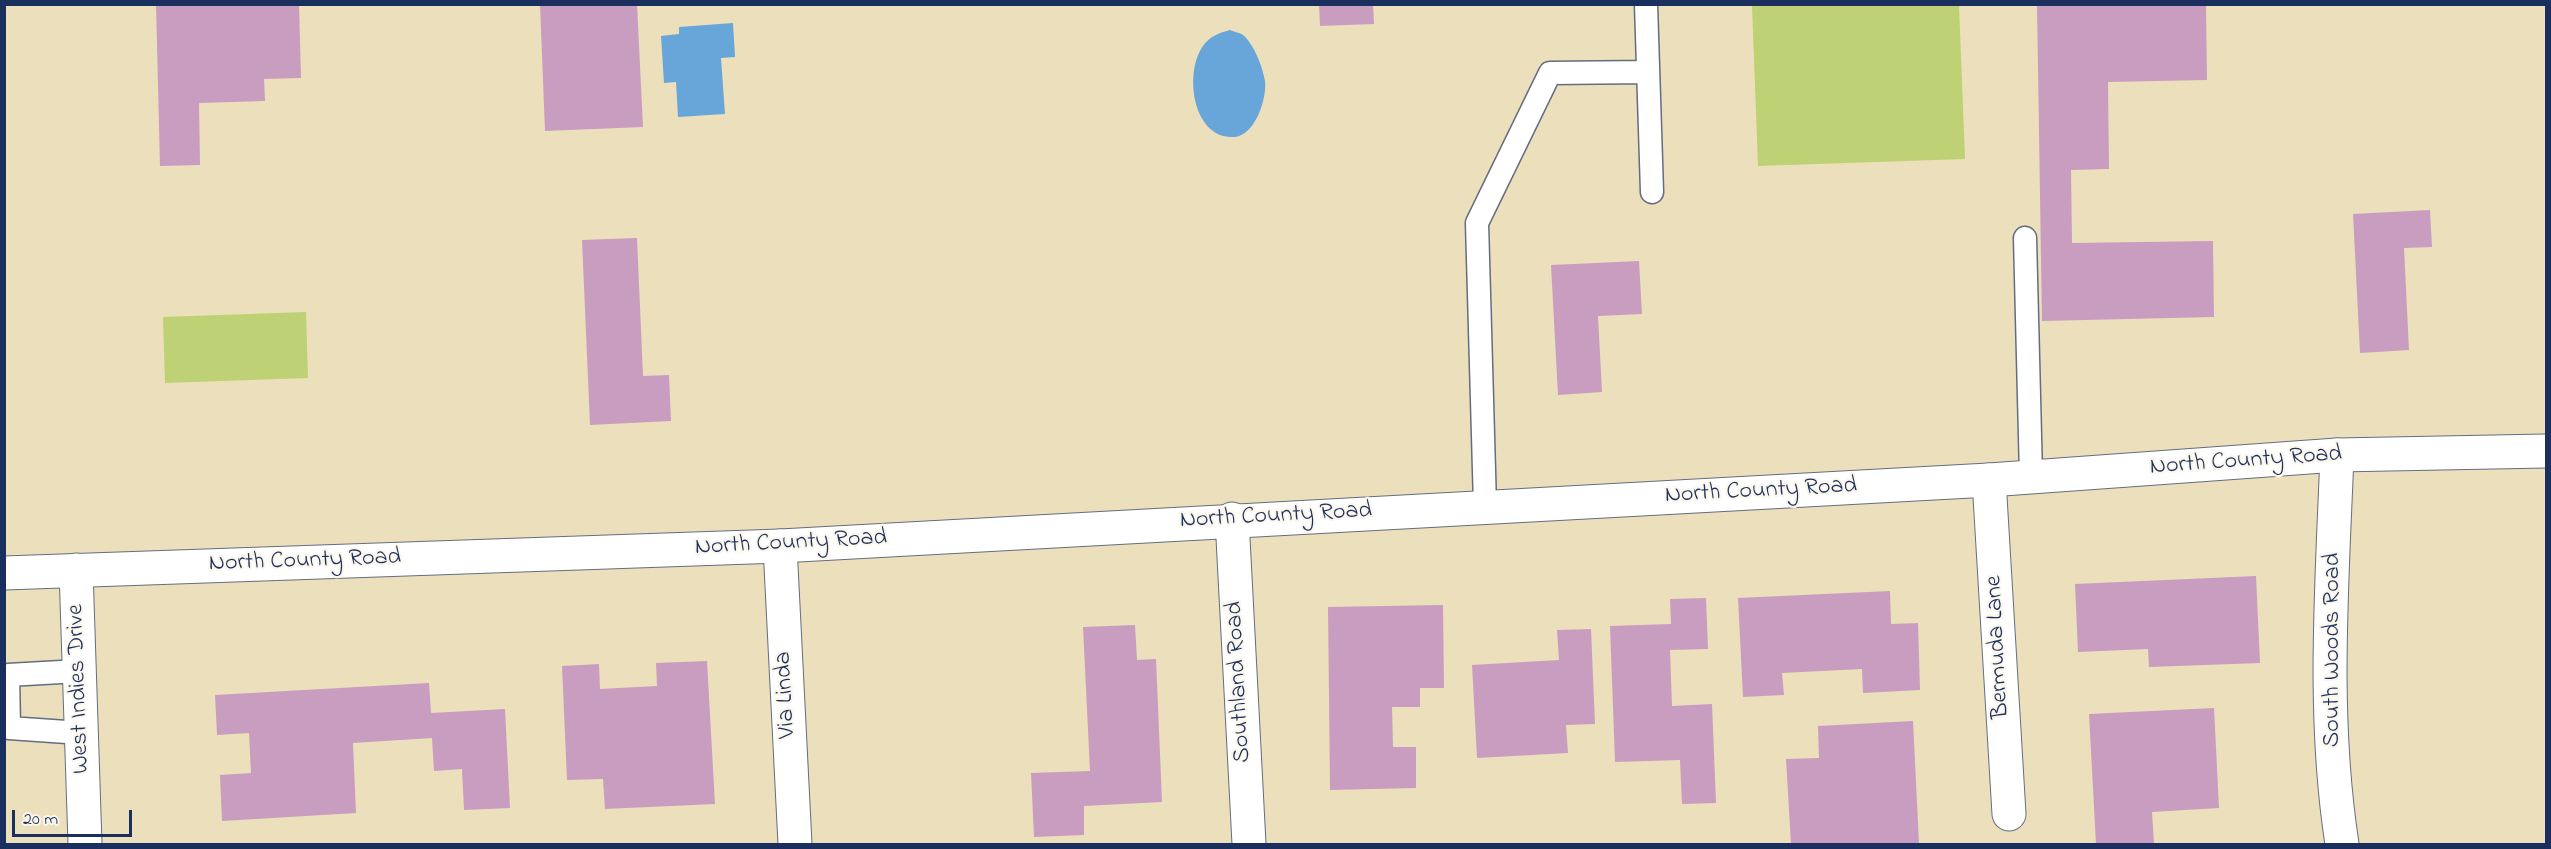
<!DOCTYPE html>
<html>
<head>
<meta charset="utf-8">
<style>
	body { margin:0 }
	#map { position:relative; width:2551px; height:849px; overflow:hidden; background:#ecdfbc; font-family:"Indie Flower",sans-serif }
	canvas { display:block }
	.frame { position:absolute; inset:0; border:6px solid #1b2f5e; pointer-events:none }
	.scale { position:absolute; left:12px; top:810px; width:120px; height:27px; box-sizing:border-box; border:3px solid #1b2f5e; border-top:0; padding-left:8px; font-size:18px; line-height:21px; white-space:nowrap; color:#1b2f5e; -webkit-text-stroke:4px #fbf7ec; paint-order:stroke }
</style>
</head>
<body>
<div id="map">
<canvas width="2551" height="849"></canvas>
<div class="frame"></div>
<div class="scale">20 m</div>
</div>
<script>
const ctx = document.querySelector('canvas').getContext('2d');
ctx.lineJoin = 'round';
function fillPath(path, color) { ctx.fillStyle = color; ctx.fill(path, 'evenodd'); }
function trace(path, color, width, dash) { ctx.strokeStyle = color; ctx.lineWidth = width; ctx.lineCap = dash ? 'butt' : 'round'; ctx.setLineDash(dash || []); ctx.stroke(path); }
function label(font, color, halo, rows, align = 'center') {
  ctx.font = font + ' "Indie Flower",sans-serif'; ctx.lineWidth = 4.5; ctx.setLineDash([]); ctx.textBaseline = 'middle'; ctx.strokeStyle = halo; ctx.fillStyle = color; for (const [text, x, y, turn = 0] of rows) {
    ctx.save(); ctx.translate(x, y); ctx.rotate((+turn || 0) * Math.PI / 180); ctx.textAlign = isNaN(turn) ? turn : align; if (halo) ctx.strokeText(text, 0, 0); ctx.fillText(text, 0, 0); ctx.restore();
  }
}
const green = new Path2D(`
	M1752 5H1959L1965 159 1758 166Z
	M306 312 308 378 165 383 163 317Z`);
const water = new Path2D(`
	M733 23 735 57 721 58 725 114 678 117 676 82 664 83 661 36 679 34V27Z
	M1230 30C1234 32 1241 33 1243 35 1254 44 1263 68 1265 81 1267 99 1255 136 1234 137 1192 139 1184 72 1203 46 1210 36 1219 33 1230 30Z`);
const building = new Path2D(`
	M156 4H299L301 78 264 79 265 101 199 103 200 165 160 166Z
	M540 4H637L643 127 545 131Z
	M1319 4H1373L1374 24 1320 26Z
	M2037 5H2206L2207 80 2108 82 2109 169 2071 170 2072 243 2213 241 2214 317 2042 321Z
	M2430 210 2432 247 2404 248 2409 350 2360 353 2353 214Z
	M637 238 643 376 669 375 671 421 590 425 582 240Z
	M1639 261 1642 314 1598 316 1602 392 1558 395 1551 265Z
	M2256 576 2260 663 2149 667 2148 649 2078 652 2075 584Z
	M1890 591 1891 624 1918 623 1920 690 1863 693 1862 669 1782 673 1784 695 1743 697 1738 598Z
	M1706 598 1708 649 1670 650 1672 706 1712 704 1716 803 1682 804 1680 760 1615 762 1610 626 1671 624 1670 599Z
	M1443 605 1444 688H1420V707H1392L1393 747H1416V788L1330 790 1328 607Z
	M1135 625 1137 660 1156 659 1162 802 1084 806V835L1034 837 1031 773 1090 771 1083 627Z
	M1591 629 1595 724 1566 725 1568 753 1477 758 1472 665 1559 660 1557 630Z
	M707 661 715 804 605 809 603 779 567 780 562 666 599 664 600 689 657 686 656 663Z
	M429 683 431 713 505 709 510 808 464 810 462 769 434 771 432 738 353 743 356 813 222 821 220 775 251 773 249 733 217 735 215 695Z
	M2214 708 2219 808 2152 812 2154 844H2096L2089 714Z
	M1913 721 1919 844H1791L1786 759 1819 758 1818 726Z`);
const lane = new Path2D(`
	M1646 4 1652 192
	M2025 238 2031 476
	M1485 506 1477 223 1550 73 1648 72
	M79 671 8 675 9 728 81 733`);
const street = new Path2D(`
	M2337 455C2332 585 2322 715 2342 844
	M1989 480 2009 814
	M1232 519 1249 844
	M780 546 795 844
	M76 570 85 844`);
const secondary = new Path2D(`
	M4 573 780 546 1989 480 2337 455 2546 451`);
const streetNames = [
	["North County Road",2246,462,-4],
	["North County Road",1761,492,-3],
	["North County Road",1276,517,-3],
	["North County Road",791,544,-3],
	["North County Road",305,562,-2],
	["Bermuda Lane",1999,647,-93],
	["South Woods Road",2334,650,-90],
	["Southland Road",1240,682,-93],
	["West Indies Drive",80,689,-92],
	["Via Linda",787,695,-93]
];
fillPath(green, '#bed175');
fillPath(water, '#68a5d9');
fillPath(building, '#c89dc0');
trace(lane, '#646d7f', 25);
trace(street, '#646d7f', 35);
trace(secondary, '#646d7f', 35);
trace(lane, '#fff', 22);
trace(street, '#fff', 33);
trace(secondary, '#fff', 33);
label('24px', '#1b2f5e', '#fbf7ec', streetNames);
</script>
</body>
</html>
